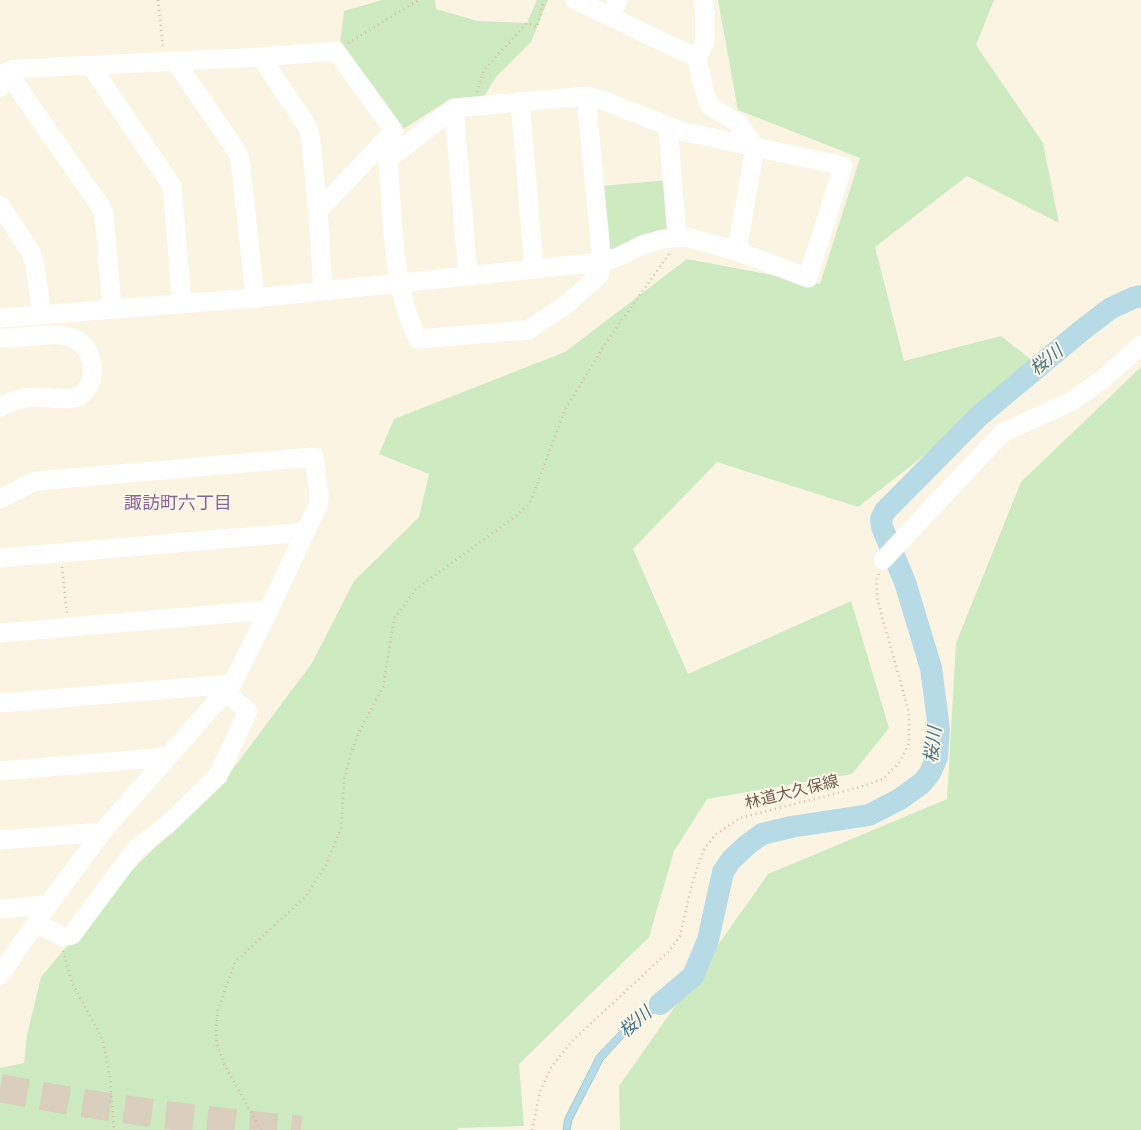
<!DOCTYPE html>
<html>
<head>
<meta charset="utf-8">
<style>
	body { margin:0 }
	canvas { display:block; background:#fcf4e2 }
</style>
</head>
<body>
<canvas width="1141" height="1130"></canvas>
<script>
const ctx = document.querySelector('canvas').getContext('2d');
ctx.lineJoin = 'round';
function fillPath(path, color) { ctx.fillStyle = color; ctx.fill(path, 'evenodd'); }
function trace(path, color, width, dash) { ctx.strokeStyle = color; ctx.lineWidth = width; ctx.lineCap = dash ? 'butt' : 'round'; ctx.setLineDash(dash || []); ctx.stroke(path); }
function label(font, color, halo, rows, align = 'center') {
  ctx.font = font + ' "DM Sans","Noto Sans JP",sans-serif'; ctx.lineWidth = 4; ctx.setLineDash([]); ctx.textBaseline = 'middle'; ctx.strokeStyle = halo; ctx.fillStyle = color; for (const [text, x, y, turn = 0] of rows) {
    ctx.save(); ctx.translate(x, y); ctx.rotate((+turn || 0) * Math.PI / 180); ctx.textAlign = isNaN(turn) ? turn : align; if (halo) ctx.strokeText(text, 0, 0); ctx.fillText(text, 0, 0); ctx.restore();
  }
}
const green = new Path2D(`
	M382 0H435L436 9 478 21 527 23 537 0H548L531 42 496 77 483 98 450 99 402 130 340 44 344 11Z
	M718 0H994L976 45 1043 143 1059 223 967 176 875 247 904 361 1001 336 1039 366 858 507 717 462 633 549 688 674 851 601 889 728 852 774 707 799 674 851 649 937 519 1064 524 1126 458 1128V1130H0V1068L24 1063 27 1035 41 977 125 877 227 777 312 663 354 581 419 517 429 474 379 454 394 419 565 352 687 259 820 284 860 158 738 110Z
	M668 180 673 228 610 251 601 186Z
	M1141 367V1130H620L619 1086 768 874 947 799 956 643 1021 482Z`);
const water = new Path2D(`
	M681 983 687 986 626 1035 603 1060 572 1120 570 1130H563L565 1118 597 1055 622 1029Z`);
const river = new Path2D(`
	M660 1004 693 976 708 940 723 872 731 860 747 845 762 834 791 827 869 815 900 799 922 783 930 773 937 757 939 729 931 668 905 582 882 527 881 519 885 511 979 416 1081 331 1111 308 1133 298 1141 296`);
const highwayTunnel = new Path2D(`
	M0 1088C99 1108 200 1120 301 1130`);
const path = new Path2D(`
	M158 0 163 47
	M348 43 419 0
	M477 92 484 70 527 23 537 27 544 0
	M62 567 67 613
	M63 951 72 983 103 1040 110 1077 114 1130
	M261 1130 225 1066 217 1044 216 1030 218 1010 235 962 305 897 326 865 341 828 344 780 351 753 360 730 383 687 394 619 416 589 516 516 530 503 565 410 605 344 669 254
	M532 1130 540 1091 552 1066 572 1041 669 951 680 936 692 884 703 851 715 835 740 818 857 788 883 779 899 763 909 743V713L877 598V579L879 573`);
const minor = new Path2D(`
	M575 0 697 58 705 42V12L703 0
	M611 16 618 0
	M261 57 308 128 311 141 318 211
	M697 58 704 90 710 106 738 123 755 147 737 251
	M175 61 238 153 241 167 255 298
	M91 66 172 186 182 304
	M7 72 101 207 104 214 112 309
	M0 87 7 72 14 69 261 57 336 51 394 131 318 211 323 291
	M520 101 534 268
	M454 108 468 275
	M668 127 677 237
	M0 205 31 252 35 266 42 314
	M0 318 255 298 602 262 618 257 642 245 663 239 686 237 737 251 808 278 843 166 681 131 599 99 586 96 454 108 391 157 388 162C393 218 392 290 418 339L528 330 567 304 599 275 602 262 586 96
	M0 338C24 340 60 327 80 342 97 355 97 390 75 398 69 400 59 398 52 398 31 396 19 397 0 407
	M0 499 27 485 37 481 314 457 319 495 318 506 305 532
	M0 558 305 532 269 610
	M883 560 988 448 1004 432 1072 401 1103 379 1141 345
	M0 633 269 610 232 684 102 832 48 905 0 975
	M0 703 232 684
	M0 771 168 757
	M0 840 102 832
	M0 909 48 905
	M36 923 63 937 72 935 136 849 166 826 218 776 248 711 225 692`);
const streetNames = [
	["林道大久保線",792,793,-14]
];
const waterNames = [
	["桜川",1047,361,-39],
	["桜川",934,745,-83],
	["桜川",636,1023,-41]
];
const neighbourhoodNames = [
	["諏訪町六丁目",178,504]
];
fillPath(green, '#ceeac1');
fillPath(water, '#b7dbe6');
trace(water, '#9dcad8', 1);
trace(river, '#b7dbe6', 22);
trace(highwayTunnel, '#dacebc', 28, [28, 14]);
trace(path, '#d6b89d', 2.5, [1, 4]);
trace(minor, '#fff', 19);
label('16px', '#745b49', '#fff8e9', streetNames);
label('italic 18px', '#427788', '#fff8e9', waterNames);
label('18px', '#8a6498', '#fff8e9', neighbourhoodNames);
</script>
</body>
</html>
